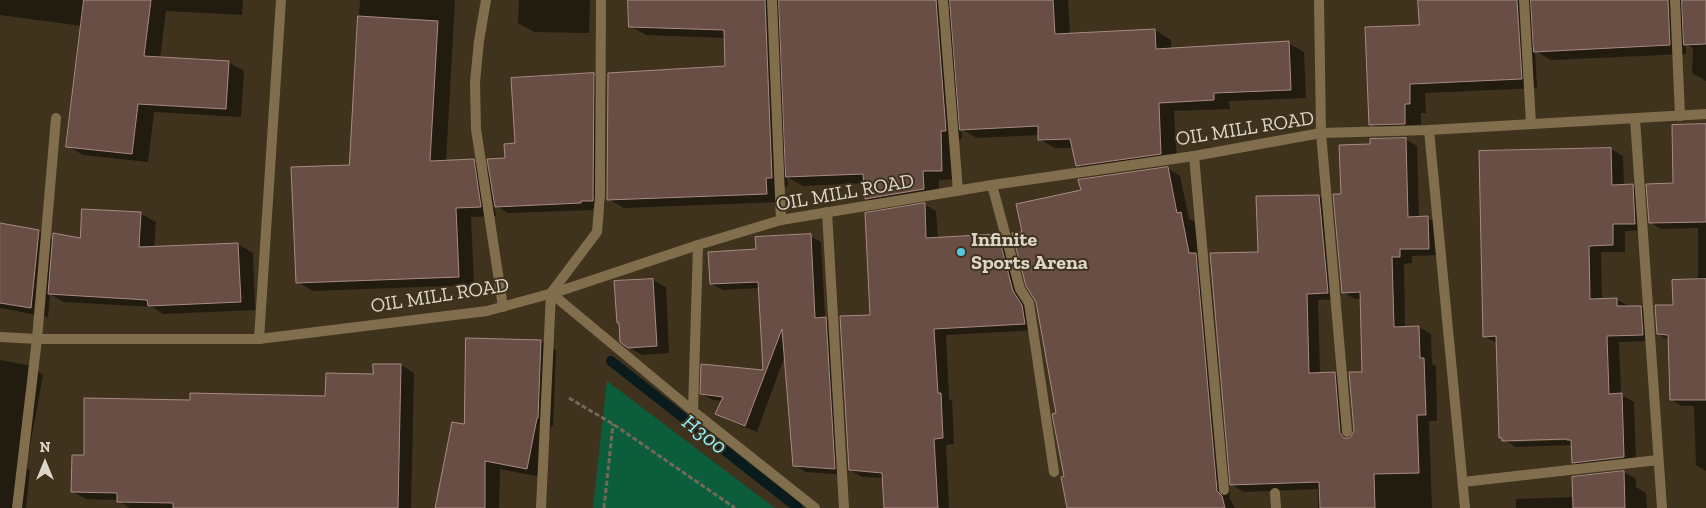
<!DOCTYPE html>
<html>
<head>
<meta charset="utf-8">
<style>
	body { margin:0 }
	#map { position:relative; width:1706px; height:508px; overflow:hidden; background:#3f331e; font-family:"Zilla Slab",serif }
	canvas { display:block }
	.north { position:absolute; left:20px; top:438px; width:50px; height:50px; -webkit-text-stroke:4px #3f331e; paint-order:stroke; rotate:0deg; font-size:14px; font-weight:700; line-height:20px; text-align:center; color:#ddd5c9 }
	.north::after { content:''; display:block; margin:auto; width:18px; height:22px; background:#ddd5c9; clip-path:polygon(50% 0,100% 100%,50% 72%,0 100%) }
</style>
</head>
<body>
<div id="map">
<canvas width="1706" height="508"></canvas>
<div class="north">N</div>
</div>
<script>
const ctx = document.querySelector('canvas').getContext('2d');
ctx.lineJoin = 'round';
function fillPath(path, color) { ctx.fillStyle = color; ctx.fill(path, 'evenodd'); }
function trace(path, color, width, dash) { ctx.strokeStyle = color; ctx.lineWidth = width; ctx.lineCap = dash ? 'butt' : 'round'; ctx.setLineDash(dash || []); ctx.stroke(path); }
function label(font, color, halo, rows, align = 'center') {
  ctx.font = font + ' "Zilla Slab",serif'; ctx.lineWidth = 4; ctx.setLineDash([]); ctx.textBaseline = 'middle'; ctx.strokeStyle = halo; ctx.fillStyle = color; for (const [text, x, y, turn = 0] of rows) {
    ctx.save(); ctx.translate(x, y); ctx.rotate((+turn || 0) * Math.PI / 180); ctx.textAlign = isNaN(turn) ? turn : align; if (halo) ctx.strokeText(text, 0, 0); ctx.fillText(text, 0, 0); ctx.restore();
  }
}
const green = new Path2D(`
	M607 381 775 508H593Z`);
const shadow = new Path2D(`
	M0 0H243L242 15 166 11 160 58 228 62 244 71 241 117 154 112 148 162 83 155 68 146 82 26 0 15Z
	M360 0H455L446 162 473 161 491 171 506 159 516 144 593 75 606 82 605 207 593 208V210L508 213 494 205 496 216 471 217 474 285 313 291 297 282 350 166Z
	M519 0H590L589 33 534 32 518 23Z
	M629 0H933L952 11V8L938 0H1068L1070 35 1155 30 1171 40V49L1288 43 1304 52 1306 98 1229 101 1230 109 1174 111 1177 162 1092 174 1077 165 1073 148H1055L1039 139V135L977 138 961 129 962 139H956L958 179 939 180V198L881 207 866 198 865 183 803 186 787 177 788 186 781 187 782 202 624 208 608 199 726 67V38L646 35 630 26Z
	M1419 0H1706V81L1692 73 1693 48 1686 44V54L1551 60 1535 51 1537 88 1425 93 1426 113H1421V132L1387 133 1370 124 1421 26Z
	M1706 125V471L1696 465 1694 406H1682L1671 400 1669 340 1658 334 1674 306 1698 280V228L1661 229 1650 222 1675 185Z
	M1405 139 1417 146 1419 218H1428L1439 225 1441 255 1412 256V263L1404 264 1405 328 1419 327 1431 334 1432 364 1436 366 1437 421H1429L1432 508H1318V489L1244 492 1232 485 1259 253 1257 198 1319 196 1331 203 1339 299 1318 300 1320 374H1335L1346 380 1352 438 1355 432 1363 373 1361 299H1355L1343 292 1342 195 1371 146Z
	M1611 149 1623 156 1624 186H1632L1645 193 1647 230 1625 231V252H1601L1602 300 1616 299 1629 306 1641 307 1653 314 1655 341 1619 342 1621 395 1634 402 1636 463 1585 469 1573 462V445L1516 447 1500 437 1497 343 1484 336ZM1573 437V440L1511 442V439Z
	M1167 168 1180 176 1189 219 1194 221 1201 257 1209 262 1230 499 1235 508H1068L1057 414 1024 234 1082 191Z
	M924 204 936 211 938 239 998 235 1010 242 1037 330 946 335 949 399 952 401 954 444 946 445 949 508H885L884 478 862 477 850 470 872 316Z
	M83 210 141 214 156 222 154 248 238 244 253 253 255 310 163 314 152 307 64 302 50 294 48 317 0 308V224L39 231 54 240 82 239Z
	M810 236 821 242 825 318 837 325 846 475 806 472 794 465 785 355 757 432 728 420 717 414 722 401 713 400 702 394 764 372 759 288 723 290 711 284 757 250Z
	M653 280 666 287 669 353 642 355 629 347 621 324 618 323 616 282Z
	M541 341 556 350 553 426H551L541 477 500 469 499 508H436L466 426Z
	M0 360 27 365 43 375 26 468 30 470 26 508H0Z
	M401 365 414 373 411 508H130L118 501V500L86 499 73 492 85 456 191 401 326 397Z
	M1624 472 1636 479V487L1646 493 1647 508H1516V499L1574 497Z`);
const stream = new Path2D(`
	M611 361 798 508`);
const building = new Path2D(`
	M84 0H151L144 56 229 61 226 109 138 104 132 154 66 147Z
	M628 0H765L772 178H766L767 194 607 200 608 73 725 66 724 30 629 27Z
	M779 0H936L946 131H941L942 171H923L924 189 865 199 863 174 786 177Z
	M950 0H1053L1055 34 1155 29 1156 49 1289 41 1291 90 1214 93V100L1159 103 1161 154 1076 166 1070 139 1038 140V126L960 130Z
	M1418 0H1517L1522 79 1410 84V104H1405V124L1369 125 1365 27 1419 25Z
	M1531 0H1668L1670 45 1534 52Z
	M1682 0H1706V44L1684 45Z
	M358 16 438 21 430 161 474 159 481 207 456 208 459 277 296 283 291 167 349 165Z
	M594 73 593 201H581V203L495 207 487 159 505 158 504 144 515 143 511 78Z
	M1706 124V222L1649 223 1646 184 1673 183 1672 125Z
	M1406 138 1408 217 1428 216 1429 249H1400V257H1392L1394 327 1419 326 1420 358H1424L1426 415H1417L1419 473 1374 474 1375 508H1320L1319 482 1230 485 1210 253 1258 252 1256 196 1319 195 1328 293 1307 294 1309 373 1335 372 1340 433 1344 438H1350L1354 431 1349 372H1362L1360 292 1342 293 1333 194H1341L1339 145 1370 144V139Z
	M1611 148 1612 185 1633 184 1635 224H1613V245L1589 246 1590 299 1617 298V306H1641L1643 335 1607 336 1609 394 1622 393 1624 457 1572 463 1571 440H1567V439L1502 441V438H1499L1496 336 1483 337 1479 151Z
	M1168 167 1177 213 1181 212 1189 253H1196L1217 491 1222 496 1225 508H1067L1061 477 1064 476 1052 414 1056 413 1036 302 1026 286 1012 233 1022 232 1016 204 1081 190 1078 180Z
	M925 203 926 238 998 234 1013 291 1022 305 1025 324 934 329 938 393H941L943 438 934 439 938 508H884L882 473 849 470 840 316 870 315 865 213Z
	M82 209 141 212 139 247 238 243 241 302 148 306 147 300 48 294 53 233 80 238Z
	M0 223 39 230 31 308 0 303Z
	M811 234 815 318 826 317 835 469 793 466 782 329 745 426 715 414 723 397 700 394 701 364 763 370 758 282 710 284 708 252 756 249 755 237Z
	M653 279 657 346 628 348 620 342 619 323H617L614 281Z
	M1706 279V400H1670L1668 335 1657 334 1655 305H1673L1672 280Z
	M466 338 541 340 538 418H537L527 469 485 461V508H435L452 422 464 424Z
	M373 364H401L398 508H173V503L117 502V493L71 492 72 455H84V398L190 400V393L325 396 326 373 373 374Z
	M1624 471 1625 508H1573L1572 477Z`);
const path = new Path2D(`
	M569 398 613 424 735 508
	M604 508 613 424`);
const service = new Path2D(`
	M992 185 1020 289 1029 303 1054 472`);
const minor = new Path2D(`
	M486 0 479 41 475 82 476 129 503 307
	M601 0 600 196 597 232 551 293 693 411 815 508
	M772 0 781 220
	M943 0 958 191
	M1319 0 1321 133 1347 432
	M1524 0 1531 124
	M1675 0 1680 116
	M1635 119 1662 508
	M1429 130 1465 508
	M1194 156 1224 490
	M827 212 844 508
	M259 339 281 0
	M693 411 698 245
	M1463 482 1658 460
	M1275 493 1276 508
	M17 508 37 339 56 118`);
const tertiary = new Path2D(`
	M0 337 37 339H259L487 311 560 291 698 245 781 220 992 185 1194 156 1321 133 1429 130 1706 114
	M541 508 551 293`);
const markers = [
	[961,252,5,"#56c9e1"]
];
const streetNames = [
	["OIL MILL ROAD",1245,129,-9],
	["OIL MILL ROAD",845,193,-10],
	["OIL MILL ROAD",440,296,-9]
];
const poiNames = [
	["Infinite",971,240],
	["Sports Arena",971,263]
];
const waterNames = [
	["H300",704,435,38]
];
fillPath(green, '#0b5d3b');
fillPath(shadow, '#0007');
trace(stream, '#0a1b1e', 10);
fillPath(building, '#694e46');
trace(building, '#a88b82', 1);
trace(path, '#746957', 3, [5, 2.5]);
trace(service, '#816e4c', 10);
trace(minor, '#816e4c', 10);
trace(tertiary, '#816e4c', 10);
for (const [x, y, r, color] of markers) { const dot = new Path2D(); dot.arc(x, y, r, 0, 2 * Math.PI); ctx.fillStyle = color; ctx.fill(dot); trace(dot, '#3f331e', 2); }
label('20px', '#ddd5c9', '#3f331e', streetNames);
label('bold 20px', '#ddd5c9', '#3f331e', poiNames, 'left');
label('italic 21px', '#93f0fd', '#3f331e', waterNames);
</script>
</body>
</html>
